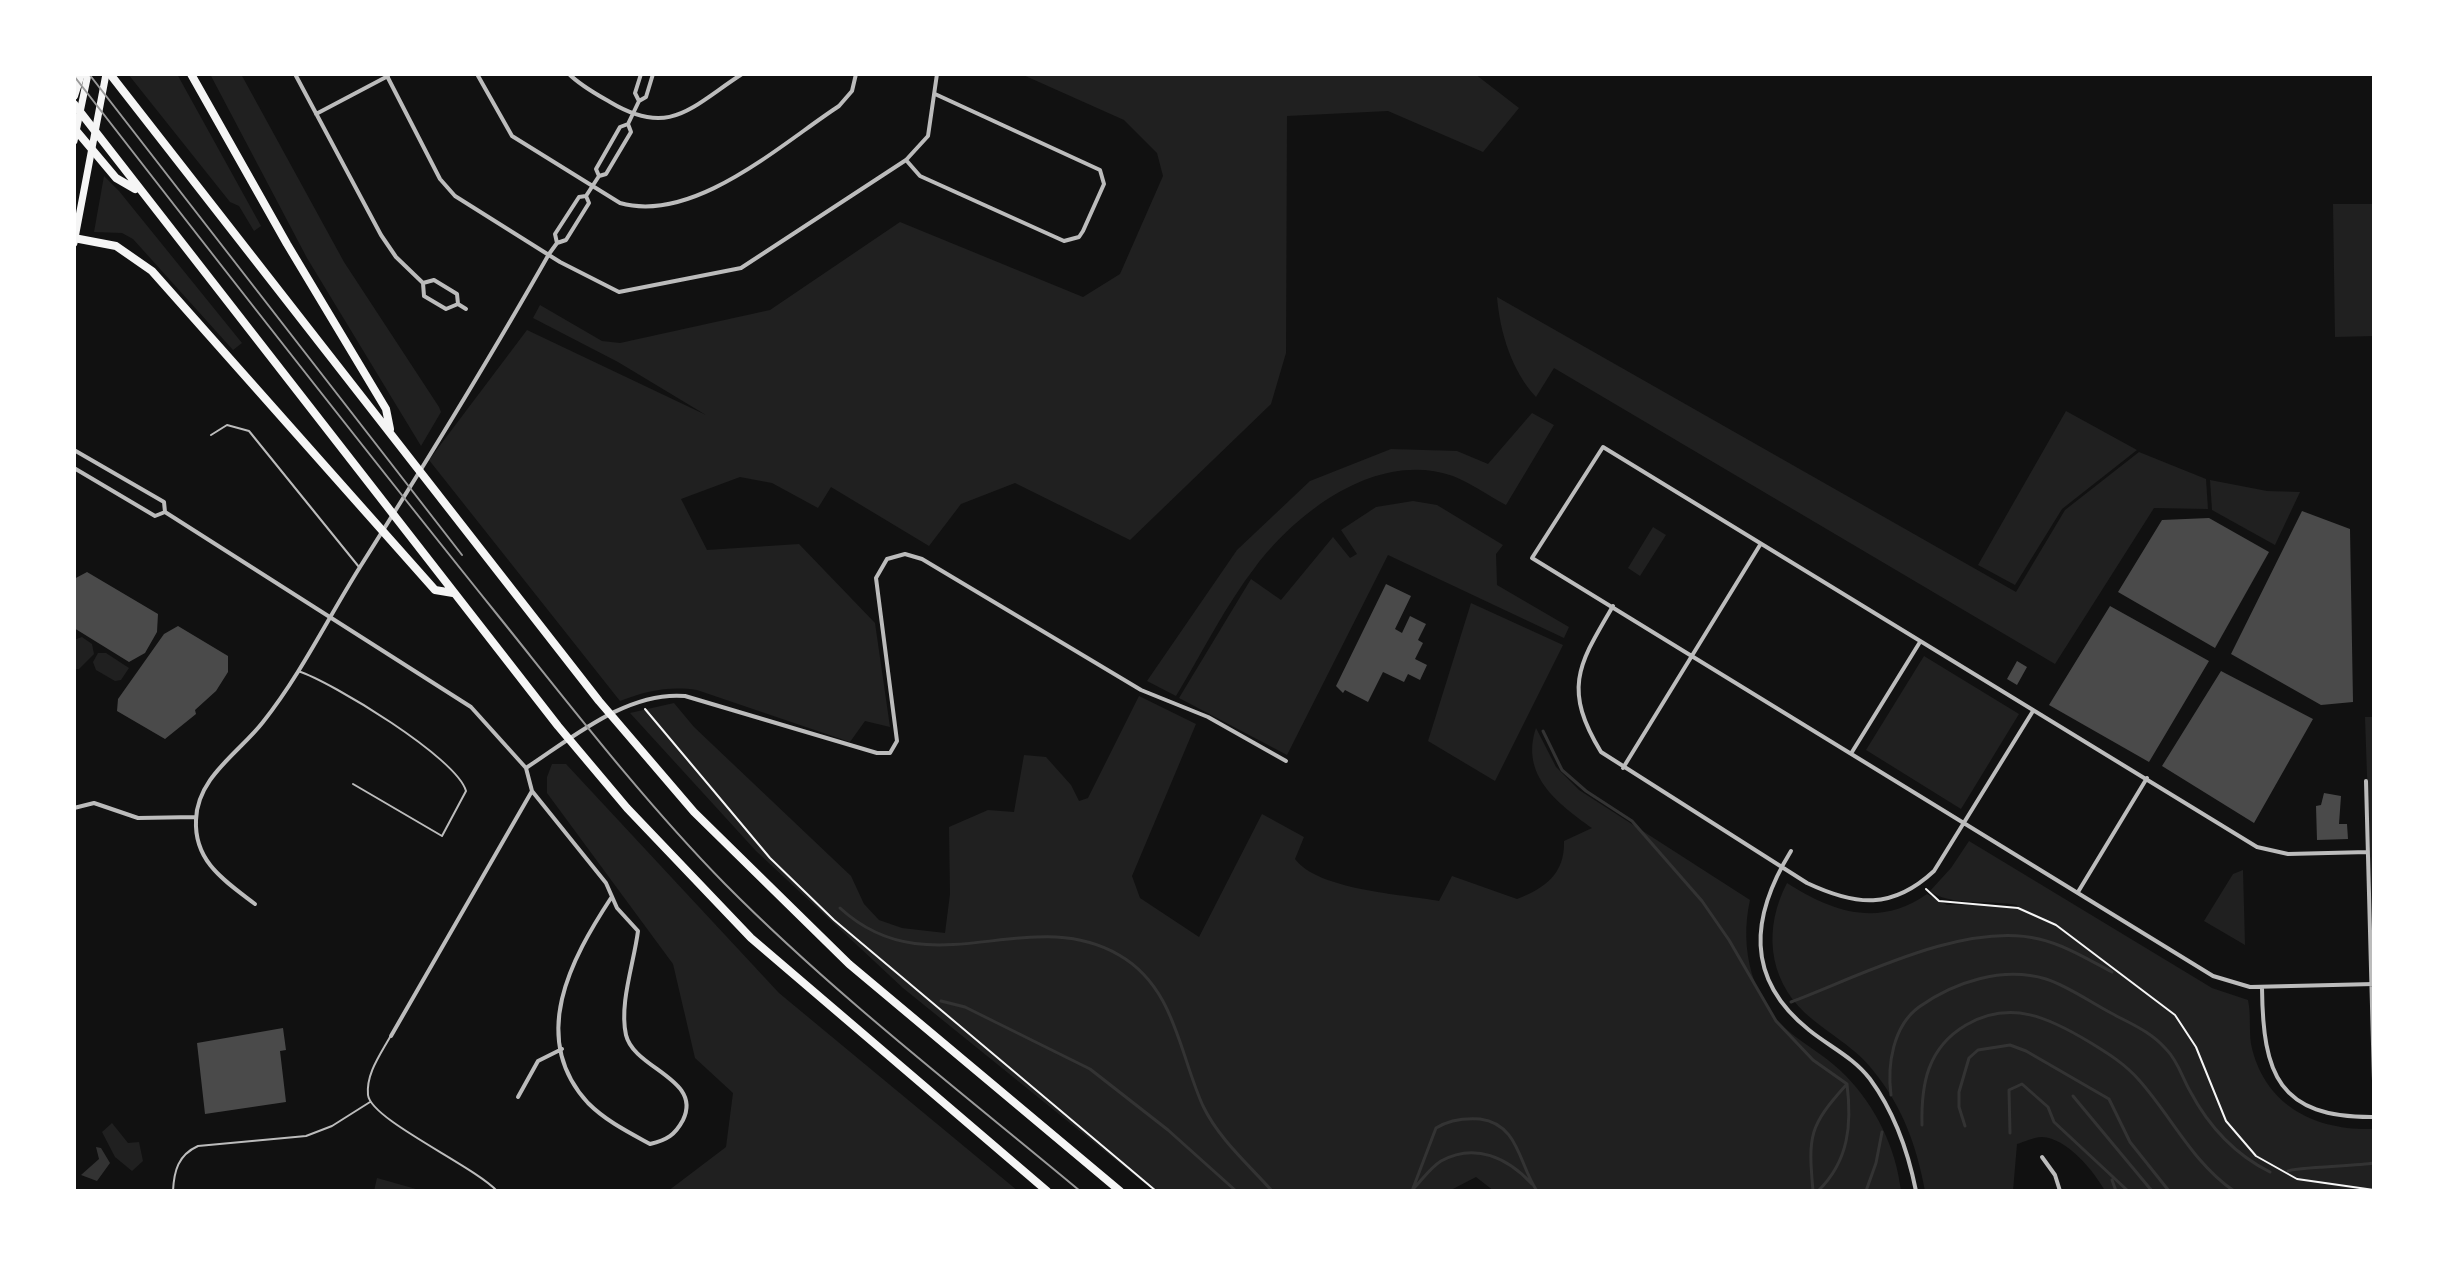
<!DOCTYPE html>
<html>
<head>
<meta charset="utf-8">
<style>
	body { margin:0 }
	#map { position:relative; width:2448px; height:1265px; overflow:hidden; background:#111; font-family:"Source Sans 3",sans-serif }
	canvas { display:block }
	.frame { position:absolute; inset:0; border:76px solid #fff; pointer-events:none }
</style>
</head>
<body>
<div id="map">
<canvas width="2448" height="1265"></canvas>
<div class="frame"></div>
</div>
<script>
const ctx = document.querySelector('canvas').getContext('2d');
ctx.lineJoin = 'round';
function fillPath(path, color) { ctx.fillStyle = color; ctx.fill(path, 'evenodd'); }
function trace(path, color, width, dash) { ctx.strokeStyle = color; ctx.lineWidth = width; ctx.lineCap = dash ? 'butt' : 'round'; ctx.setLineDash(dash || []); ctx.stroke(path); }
const green = new Path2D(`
	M128 74H177L261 226 254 231 239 206 230 202Z
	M210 74H241L344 262 439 407 441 412 421 446 307 258Z
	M1021 74H1475L1519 108 1483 152 1388 111 1287 116 1286 353 1271 404 1130 540 1015 483 961 504 929 546 831 487 818 508 772 483 740 477 681 499 707 550 799 544 875 623 890 727 865 721 850 742 697 690C668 686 647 691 620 701L429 460 527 330 706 415 618 362 533 318 540 305 602 341 620 343 770 310 900 222 1083 297 1120 274 1163 176 1157 153 1124 120Z
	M104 176 119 191 242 343 233 350 133 239 122 233 94 232Z
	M2333 204H2374V336L2335 337Z
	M1497 297 2016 592 2065 510 2139 452 2206 479 2208 509 2154 508 2055 664 1554 368 1536 397C1512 371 1500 333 1497 297Z
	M2066 411 2137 450 2062 509 2015 585 1978 565Z
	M1532 413 1554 425 1506 505C1489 496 1471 483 1453 476 1378 450 1299 510 1256 566 1225 606 1202 653 1176 696L1147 681 1237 550 1310 481 1391 449 1457 451 1488 464Z
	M2210 480 2267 491 2300 492 2275 545 2212 510Z
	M1413 501 1437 505 1503 545 1496 554 1497 585 1569 627 1564 638 1388 555 1287 755 1179 698 1251 579 1281 600 1333 537 1350 558 1357 554 1341 530 1376 507Z
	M1653 527 1666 535 1640 576 1628 568Z
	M1471 603 1563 645 1495 781 1428 741Z
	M82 637 92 644 94 654 79 669H74V640Z
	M98 653H106L129 668 121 680 115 681 96 670 93 662Z
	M1924 656 2019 714 1961 809 1866 750Z
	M1139 696 1196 724 1132 876 1140 898 1199 937 1262 814 1304 837 1295 859C1318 890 1401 894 1439 901L1452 876 1517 899C1545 888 1565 874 1564 841L1592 828C1557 803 1520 775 1536 728L1556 767 1579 790 1750 900C1739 949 1752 1002 1792 1034 1810 1048 1831 1060 1846 1076 1876 1107 1896 1148 1901 1191H1494L1476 1177 1449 1191H1154L903 988 756 851 630 713 674 703 694 727 851 876 864 904 879 920 902 928 945 933 950 894 949 827 988 810 1014 812 1024 755 1046 757 1071 785 1079 801 1088 798Z
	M2365 717H2374V980Z
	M552 764H566L779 993 1018 1191H668L726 1147 733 1093 695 1058 673 964 547 793V777Z
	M1969 841 2212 988 2248 1000C2251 1014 2249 1029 2251 1044 2264 1106 2316 1131 2374 1129V1191H2105C2094 1171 2067 1138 2042 1137 2034 1137 2024 1142 2017 1144L2013 1191H1925C1917 1147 1903 1108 1875 1073 1856 1047 1828 1034 1805 1013 1767 977 1764 927 1787 883 1832 912 1879 928 1927 894L1947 905 1984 904 2018 909 2017 905C1993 900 1948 906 1930 891L1951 868Z
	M2243 870 2245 945 2204 921 2233 874Z
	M112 1123 128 1143 139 1142 143 1161 132 1171 115 1157 102 1132Z
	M377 1178 423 1191H374Z`);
const water = new Path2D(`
	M96 1147 101 1148 110 1163 97 1181 81 1175 99 1159Z`);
const stream = new Path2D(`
	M1543 731 1562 770 1586 791 1632 821 1702 901 1729 940 1776 1021 1813 1060 1847 1084
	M840 908C929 990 1028 902 1119 955 1175 987 1179 1053 1203 1106 1219 1139 1248 1164 1272 1191
	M941 1001 965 1007 1090 1069 1168 1130 1236 1191
	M1791 1002C1860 976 1965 921 2039 939 2065 945 2089 960 2112 972
	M1891 1095C1887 1065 1893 1026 1919 1007 1954 982 2003 966 2046 979 2068 986 2090 1002 2111 1013 2131 1024 2150 1031 2166 1049 2178 1061 2182 1077 2190 1091 2209 1127 2234 1154 2270 1172
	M2073 1096 2152 1191
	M1922 1125C1921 1085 1927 1048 1966 1025 2011 999 2050 1018 2091 1043 2109 1054 2125 1064 2139 1080 2172 1117 2192 1162 2234 1191
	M1965 1126 1959 1107V1092L1969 1058 1978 1050 2010 1045 2026 1051 2109 1099 2130 1142 2169 1191
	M2010 1133 2009 1090 2022 1084 2048 1107 2054 1122 2128 1191
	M2288 1171C2294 1167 2357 1166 2374 1163
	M2112 1180 2116 1191
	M1414 1188C1423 1179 1430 1168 1441 1161 1475 1142 1508 1158 1532 1184
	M1412 1191 1436 1128C1449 1120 1465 1118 1480 1119 1519 1124 1519 1165 1537 1191
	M1813 1191C1808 1135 1809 1126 1847 1084
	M1818 1191C1849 1161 1852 1124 1847 1084
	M1866 1191 1876 1163 1882 1132`);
const building = new Path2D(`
	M2302 511 2350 529 2353 702 2321 705 2231 654Z
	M2209 518 2269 552 2215 648 2118 592 2162 520Z
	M87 572 158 614 157 632 145 653 129 662 74 628V579Z
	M1386 584 1411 596 1395 629 1402 633 1410 616 1426 624 1418 640 1423 643 1415 659 1427 665 1420 680 1408 674 1404 682 1383 672 1368 702 1345 690 1343 693 1336 686Z
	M2110 606 2209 661 2149 762 2049 705Z
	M178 626 228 656V672L216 691 195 710 196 714 165 739 117 711 118 699 164 634Z
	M2017 661 2027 667 2017 685 2007 679Z
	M2221 671 2313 719 2254 823 2162 766Z
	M2324 793 2341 796 2339 824H2347L2348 839 2317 840 2316 806 2321 805Z
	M283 1028 286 1050 280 1051 286 1102 205 1114 197 1043Z`);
const path = new Path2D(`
	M645 709 770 858 834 920 1156 1191
	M1926 889 1939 901 2018 908 2056 925 2175 1015 2196 1047 2226 1121 2256 1156 2297 1179 2374 1190`);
const service = new Path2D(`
	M211 435 227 425 249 431 359 567
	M298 671C332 682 457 758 466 791L442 836 353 784
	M390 1037C380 1055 366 1074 368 1095 371 1120 474 1166 497 1191
	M173 1191C174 1171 178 1155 198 1146L306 1136 332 1126 370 1102`);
const minor = new Path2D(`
	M295 74 381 235 396 257 423 283 424 296 446 309 458 304
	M386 74 440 179 455 196 560 262 619 292 741 268 906 160 928 136 937 74
	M477 74 512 136 620 203C694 224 781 144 839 106L852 91 856 74
	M569 74C581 86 596 94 610 102 670 138 691 107 742 74
	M639 101 635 93 641 74
	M316 114 388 76
	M906 160 920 176 1064 241 1079 237 1083 231 1104 184 1100 170 935 94
	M599 176 596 169 620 127 628 124 639 101 646 97 653 74
	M557 243 555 234 579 197 586 196 599 176 606 174 631 132 628 124
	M423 283 434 280 457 294 458 304
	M458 304 466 309
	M74 450 164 502 165 512 471 707 526 768 532 791 606 883 617 908 638 931C634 963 619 1004 626 1035 634 1069 703 1079 683 1120 675 1135 667 1140 650 1144 628 1132 606 1121 588 1103 528 1038 571 959 611 898
	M74 468 155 516 165 512
	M1613 606C1579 664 1562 688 1601 752L1807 883C1856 906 1892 910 1934 871L2033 711
	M1852 752 1920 642
	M526 768C572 738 627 691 685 696L877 753H890L897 741 876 578 887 559 905 554 922 559 1141 690 1208 717 1286 761
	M1623 768 1760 545
	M2366 781 2374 1081
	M74 808 94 803 138 818 195 817
	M1791 851C1751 916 1744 978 1809 1030 1830 1047 1853 1057 1870 1079 1895 1113 1908 1151 1916 1191
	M2368 852 2288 854 2257 847 1603 447 1532 558 2213 976 2250 987 2374 984
	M2078 892 2147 778
	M255 904C225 881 194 862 196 820 197 777 240 752 263 722 301 674 328 618 360 567 425 464 489 360 549 254L557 243 566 240 589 203 586 196
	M2262 988C2263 1074 2278 1118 2374 1117
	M391 1036 532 791
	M518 1097 538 1061 562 1049
	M2042 1157 2055 1175 2060 1191`);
const primary = new Path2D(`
	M74 141 88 74
	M74 243 106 74`);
const motorway = new Path2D(`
	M110 74 599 701 694 812 849 964 1120 1191
	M191 74 287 244 386 409 390 429
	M74 96 81 74
	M74 104 558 726 627 808 751 938 1047 1191
	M74 128 116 178 135 189
	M74 238 116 246 152 271 435 590 453 593`);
const tram = new Path2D(`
	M89 74 462 555
	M74 76C215 258 356 439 500 618 573 709 643 800 725 884 835 995 960 1091 1080 1191`);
fillPath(green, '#202020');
fillPath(water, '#333');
trace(stream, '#333', 3);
fillPath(building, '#4a4a4a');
trace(path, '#f5f5f5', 2);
trace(service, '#bcbcbc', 2);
trace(minor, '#bcbcbc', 4);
trace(primary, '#f5f5f5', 7);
trace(motorway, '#f5f5f5', 8);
trace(tram, '#9a9a9a', 2);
</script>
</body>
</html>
